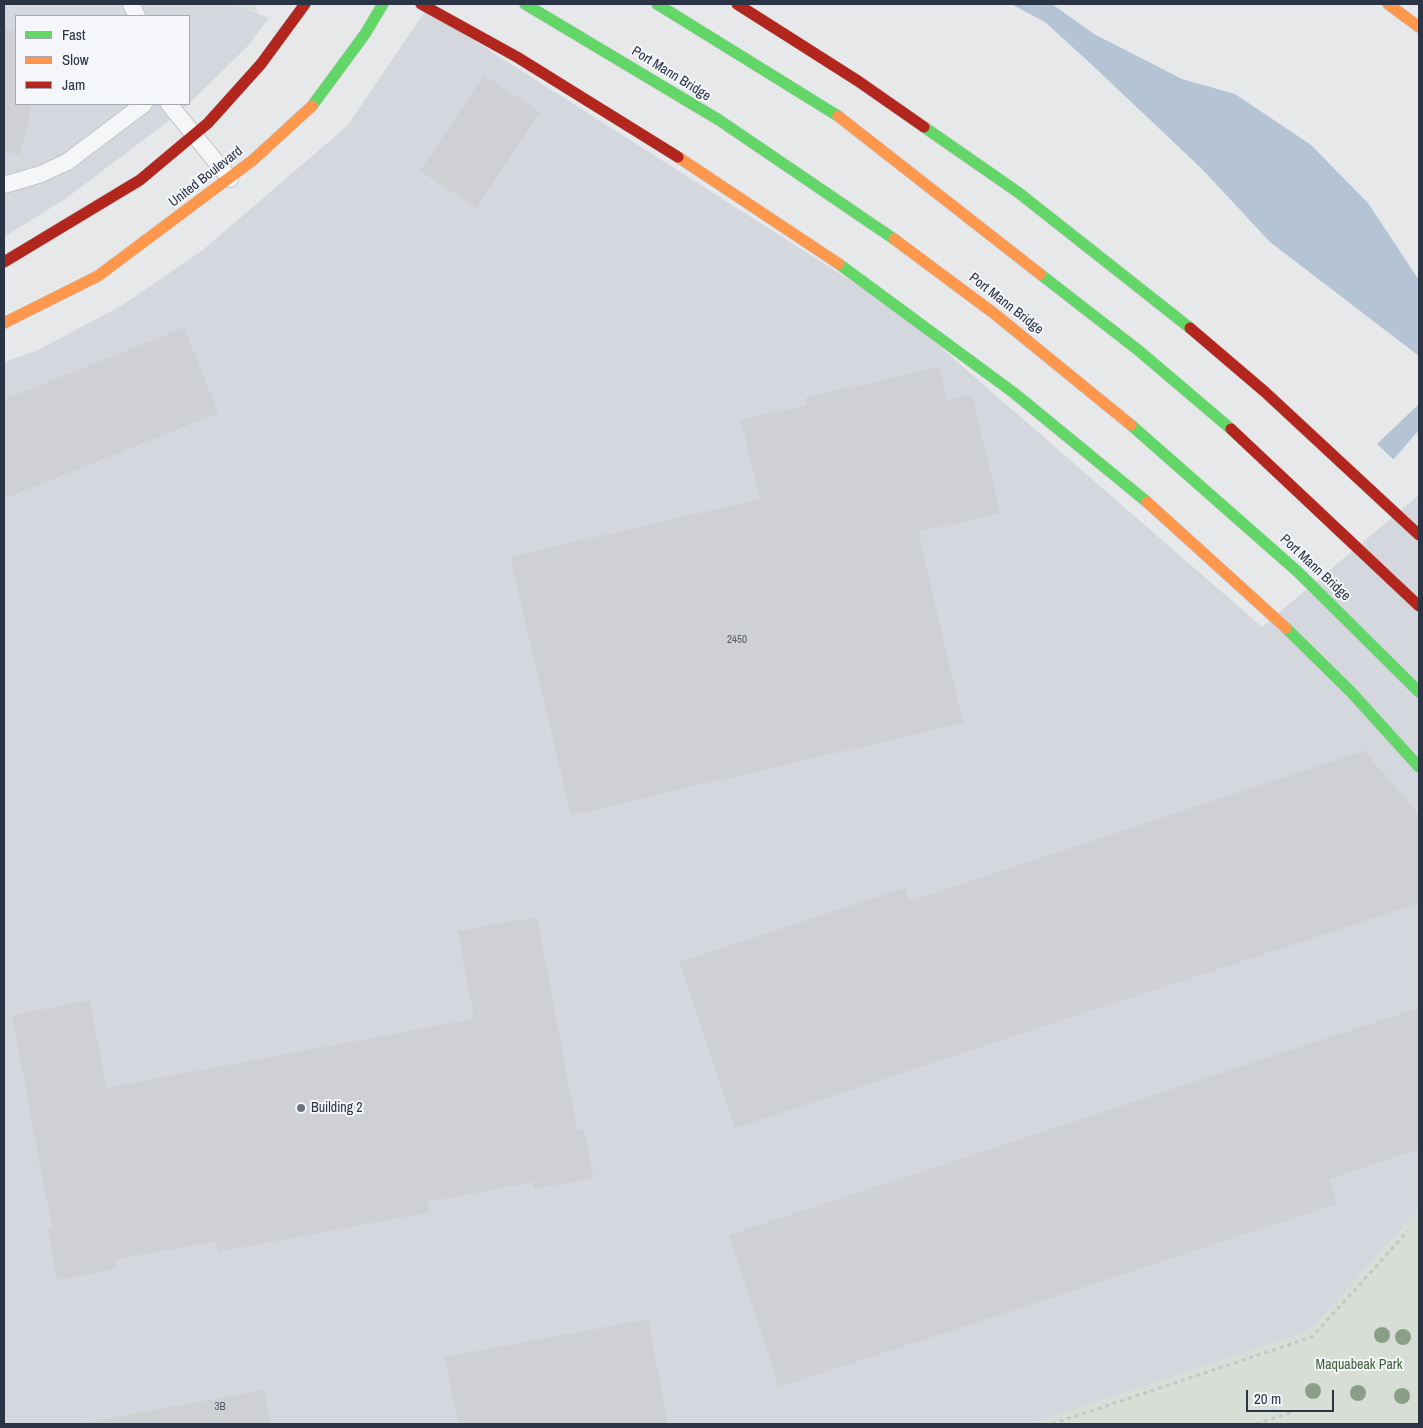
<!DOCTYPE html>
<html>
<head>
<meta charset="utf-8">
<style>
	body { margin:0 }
	#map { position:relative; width:1423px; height:1428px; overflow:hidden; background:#e6e8ea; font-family:"Archivo Narrow",sans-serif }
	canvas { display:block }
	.frame { position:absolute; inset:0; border:5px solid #2b3445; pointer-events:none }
	.legend { position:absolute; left:15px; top:15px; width:175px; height:90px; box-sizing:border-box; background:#f4f6f9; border:1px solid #a4a8b1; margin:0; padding:6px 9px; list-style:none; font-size:15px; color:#2b3445 }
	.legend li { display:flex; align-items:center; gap:10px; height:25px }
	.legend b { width:25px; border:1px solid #a4a8b1 }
	.scale { position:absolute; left:1246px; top:1390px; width:88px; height:22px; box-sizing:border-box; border:2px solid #2b3445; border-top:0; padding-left:6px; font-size:15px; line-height:18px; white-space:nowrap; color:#2b3445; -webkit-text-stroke:4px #f4f6f9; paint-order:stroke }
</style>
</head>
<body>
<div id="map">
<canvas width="1423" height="1428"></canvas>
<div class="frame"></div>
<ul class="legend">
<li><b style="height:6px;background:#63d668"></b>Fast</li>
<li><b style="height:6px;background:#ff974d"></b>Slow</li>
<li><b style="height:6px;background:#b3261e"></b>Jam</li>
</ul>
<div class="scale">20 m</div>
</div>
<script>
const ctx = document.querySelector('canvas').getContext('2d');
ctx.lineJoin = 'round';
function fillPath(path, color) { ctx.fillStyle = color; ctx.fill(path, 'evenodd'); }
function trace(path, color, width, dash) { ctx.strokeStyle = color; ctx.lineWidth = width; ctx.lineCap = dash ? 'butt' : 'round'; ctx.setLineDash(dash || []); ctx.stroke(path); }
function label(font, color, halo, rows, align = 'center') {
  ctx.font = font + ' "Archivo Narrow",sans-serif'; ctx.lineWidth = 4; ctx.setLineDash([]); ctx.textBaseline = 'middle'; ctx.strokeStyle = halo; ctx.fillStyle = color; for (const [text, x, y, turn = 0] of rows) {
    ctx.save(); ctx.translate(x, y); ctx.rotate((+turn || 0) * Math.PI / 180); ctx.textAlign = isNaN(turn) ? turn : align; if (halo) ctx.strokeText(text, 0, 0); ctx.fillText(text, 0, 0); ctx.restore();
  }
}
const built = new Path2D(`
	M4 4H234L269 18 247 47 178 114 65 199 4 237ZM16 16H189V104H16Z
	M426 10 900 312 1262 627 1419 495V1210L1309 1331 1031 1424H4V362L36 351 121 306 203 250 347 126Z`);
const green = new Path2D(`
	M234 4H256L257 12Z
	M1419 1210V1424H1031L1309 1331Z`);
const water = new Path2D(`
	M1011 4H1052L1094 34 1182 79 1235 94 1311 145 1368 203 1419 280V356L1270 242 1202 169 1091 64 1045 22Z
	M1419 404V430L1393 460 1376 445Z`);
const pier = new Path2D(`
	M1375 442 1395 461H1394L1391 462 1374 447Z`);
const building = new Path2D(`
	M4 29 16 32V104H32L20 155 4 151Z
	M484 75 540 112 476 208 420 171Z
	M184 328 218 413 4 499V400Z
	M939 367 947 401 972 395 1000 513 918 532 963 723 571 815 510 557 760 499 741 420 807 405 805 398Z
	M1364 751 1419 815V903L735 1128 679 962 905 888 910 901Z
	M537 917 577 1130 584 1129 593 1178 534 1189 533 1182 428 1202 430 1212 218 1252 216 1241 114 1260 116 1269 57 1280 48 1229 52 1228 12 1015 90 1000 106 1088 474 1019 458 931Z
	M1419 1008V1149L1329 1179 1337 1204 779 1387 729 1235Z
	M648 1319 668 1424H458L445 1357Z
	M264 1390 271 1424H84V1423Z`);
const path = new Path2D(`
	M1052 1424 1312 1337 1408 1231
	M1256 1424 1290 1413`);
const lane = new Path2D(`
	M131 4 137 16
	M169 104 230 179
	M4 185 41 174 67 162 144 104`);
const fast = new Path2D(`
	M525 4 719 120 894 239
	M657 4 838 116
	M312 106 365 34 383 4
	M924 127 1019 193 1190 328
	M839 264 1014 393 1147 502
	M1040 274 1138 350 1231 429
	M1131 425 1298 572 1419 692
	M1286 628 1352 693 1419 767`);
const slow = new Path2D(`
	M1388 4 1419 27
	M838 116 1040 274
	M678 157 839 264
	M894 239 996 315 1131 425
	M4 323 98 276 253 160 312 106
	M1147 502 1286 628`);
const jam = new Path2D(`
	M421 4 517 57 678 157
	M737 4 858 81 924 127
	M4 262 140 180 208 123 261 64 305 4
	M1190 328 1265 392 1419 535
	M1231 429 1419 606`);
const trees = [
	[1382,1335],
	[1403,1337],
	[1313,1391],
	[1358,1393],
	[1402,1396]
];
const markers = [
	[301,1108,5,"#6c737f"]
];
const numberNames = [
	["2450",737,640],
	["3B",220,1407]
];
const streetNames = [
	["Port Mann Bridge",671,74,32],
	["United Boulevard",206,177,-38],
	["Port Mann Bridge",1006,304,38],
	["Port Mann Bridge",1315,568,43]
];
const poiNames = [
	["Building 2",311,1108]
];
const parkNames = [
	["Maquabeak Park",1359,1365]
];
fillPath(built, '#d4d7dd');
fillPath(green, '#d6ded6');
fillPath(water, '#b4c4d5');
fillPath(pier, '#e6e8ea');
fillPath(building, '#ced0d3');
trace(lane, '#c4c6c8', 18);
trace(fast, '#c4c6c8', 12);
trace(slow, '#c4c6c8', 12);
trace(jam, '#c4c6c8', 12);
trace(path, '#c5c6ca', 3, [4, 4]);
trace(lane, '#f5f6f7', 16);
trace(fast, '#63d668', 11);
trace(slow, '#ff974d', 11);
trace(jam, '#b3261e', 11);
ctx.fillStyle = '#8a9e88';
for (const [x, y] of trees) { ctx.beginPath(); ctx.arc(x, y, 8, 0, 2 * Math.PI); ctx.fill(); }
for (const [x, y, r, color] of markers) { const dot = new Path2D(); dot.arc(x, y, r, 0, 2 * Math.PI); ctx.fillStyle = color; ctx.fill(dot); trace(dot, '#f4f6f9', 2); }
label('11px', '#545c69', null, numberNames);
label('14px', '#2b3445', '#f4f6f9', streetNames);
label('14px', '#2b3445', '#f4f6f9', poiNames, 'left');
label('14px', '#3f6138', '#f4f6f9', parkNames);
</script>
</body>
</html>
